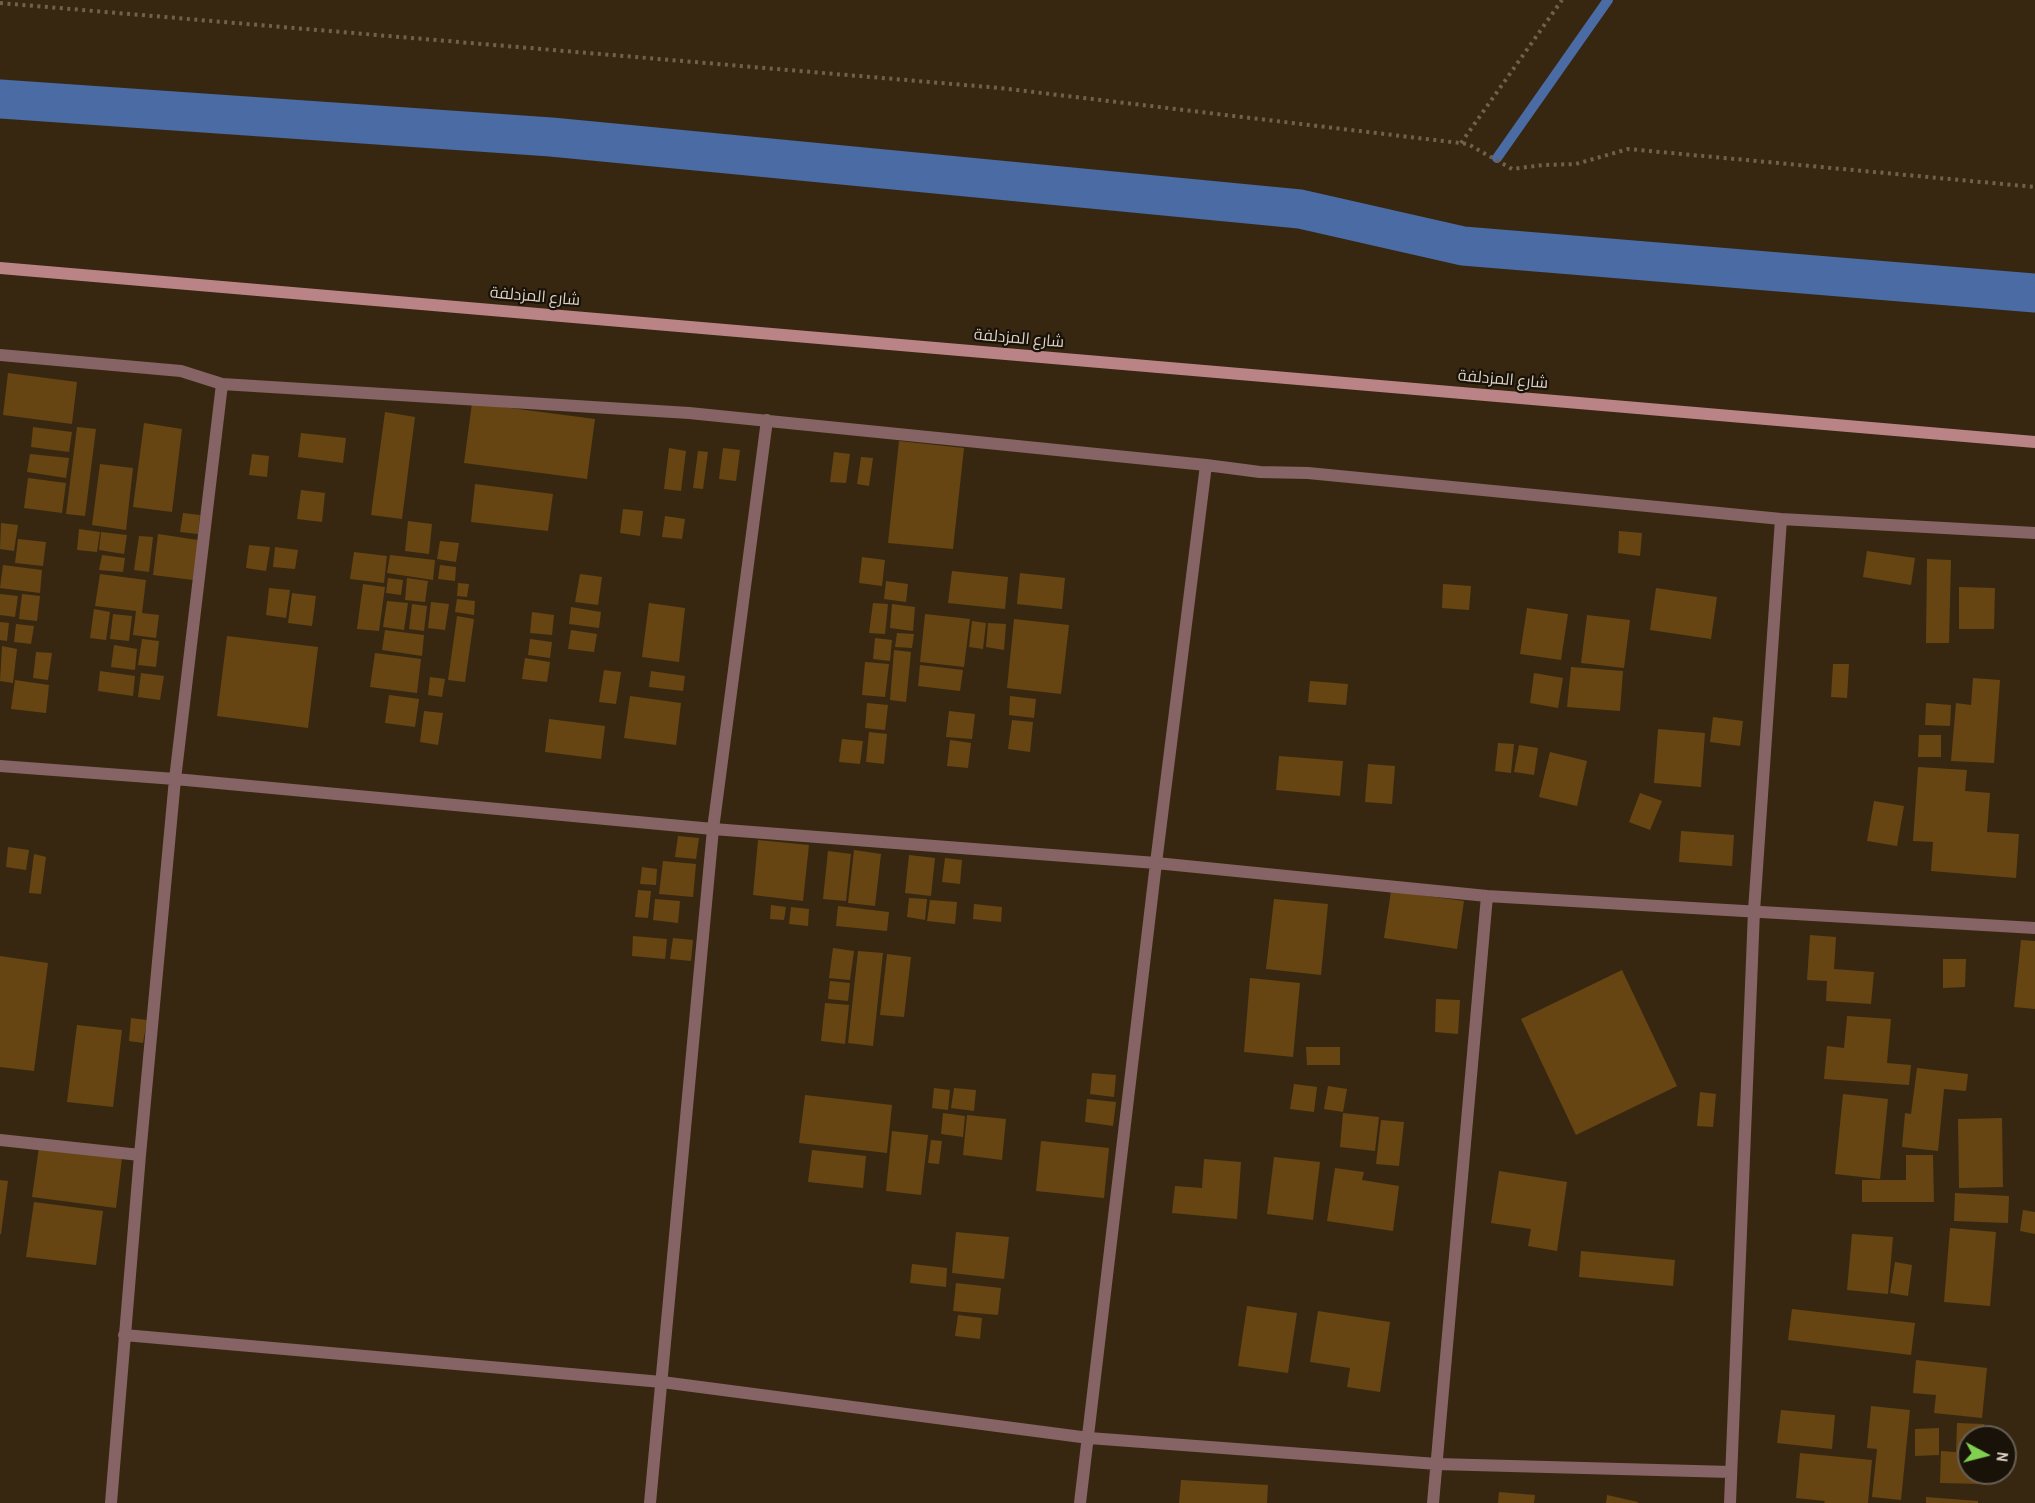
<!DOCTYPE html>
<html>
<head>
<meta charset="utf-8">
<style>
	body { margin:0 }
	#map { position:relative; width:2035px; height:1503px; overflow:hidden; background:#372711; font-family:"Archivo Narrow",sans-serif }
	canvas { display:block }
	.north { position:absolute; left:1957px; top:1425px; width:60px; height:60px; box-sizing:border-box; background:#191208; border:2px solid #675f54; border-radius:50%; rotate:97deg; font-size:16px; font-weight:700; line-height:24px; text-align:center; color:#ddd2c5 }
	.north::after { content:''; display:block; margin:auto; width:21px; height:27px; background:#81d050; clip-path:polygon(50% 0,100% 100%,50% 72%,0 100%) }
</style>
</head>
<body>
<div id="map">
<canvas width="2035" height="1503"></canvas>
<div class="north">N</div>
</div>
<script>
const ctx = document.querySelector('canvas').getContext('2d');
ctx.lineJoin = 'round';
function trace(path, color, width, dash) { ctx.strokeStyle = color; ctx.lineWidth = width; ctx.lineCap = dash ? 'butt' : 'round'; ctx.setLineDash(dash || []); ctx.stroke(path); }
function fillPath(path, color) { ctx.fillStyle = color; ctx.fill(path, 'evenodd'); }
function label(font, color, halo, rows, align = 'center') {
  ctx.font = font + ' "Archivo Narrow",Cairo,sans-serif'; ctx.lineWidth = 4.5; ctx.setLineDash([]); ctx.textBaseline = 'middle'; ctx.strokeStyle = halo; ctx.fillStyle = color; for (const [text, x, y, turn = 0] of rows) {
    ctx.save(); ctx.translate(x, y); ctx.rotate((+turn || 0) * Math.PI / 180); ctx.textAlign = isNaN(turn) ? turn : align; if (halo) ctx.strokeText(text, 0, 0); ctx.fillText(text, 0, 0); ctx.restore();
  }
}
const stream = new Path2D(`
	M1497 158 1608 0`);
const canal = new Path2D(`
	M0 99 551 137 1300 209 1463 246 2035 293`);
const building = new Path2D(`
	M8 373 77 382 72 424 3 415Z
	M472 403 595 419 587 479 464 463Z
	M385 412 415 417 402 519 371 515Z
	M144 423 182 429 172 512 133 507Z
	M33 427 72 432 69 452 31 447Z
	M77 427 96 429 85 516 66 514Z
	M301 433 346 438 343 463 298 457Z
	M899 441 964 448 953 549 888 543Z
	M669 448 686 451 681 491 664 489Z
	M723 448 740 450 736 481 719 479Z
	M698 451 708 452 703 489 693 488Z
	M834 452 850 454 846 483 830 482Z
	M30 454 69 458 66 478 27 472Z
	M252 454 269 456 267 477 249 475Z
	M861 457 873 458 869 486 857 484Z
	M100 464 133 468 126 530 92 525Z
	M28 478 66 483 62 513 24 508Z
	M475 484 553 494 548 531 471 522Z
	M301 490 325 493 322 522 297 519Z
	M623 509 643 511 640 536 620 533Z
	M183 513 200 515 198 534 180 532Z
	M665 516 685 519 682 539 662 537Z
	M408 521 432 524 429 554 405 551Z
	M1 523 18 525 14 551 0 549Z
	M79 529 100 532 97 552 77 550Z
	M1619 531 1642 533 1640 556 1618 553Z
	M101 532 127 535 124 554 99 550Z
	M158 534 198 540 193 580 153 575Z
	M139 536 153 537 149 572 134 570Z
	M18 539 46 542 43 566 15 563Z
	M440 541 459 543 456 562 437 559Z
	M249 545 270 547 266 571 246 568Z
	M275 547 298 550 295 569 273 567Z
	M1867 551 1915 558 1911 585 1863 577Z
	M354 552 387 556 384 583 350 579Z
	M102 555 125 558 123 572 99 570Z
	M390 555 435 560 433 580 387 573Z
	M862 557 885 560 882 586 859 583Z
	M1927 559 1951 560 1949 643H1926Z
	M3 565 42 570 40 593 0 588Z
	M440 565 456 567 455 581 438 579Z
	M952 571 1008 577 1005 609 948 603Z
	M1020 573 1065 578 1062 609 1017 604Z
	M100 574 146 580 142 613 159 615 156 638 133 635 136 611 95 606Z
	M580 574 602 577 598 605 575 602Z
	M388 578 403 580 401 595 386 593Z
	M407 578 428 581 425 602 405 600Z
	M886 581 908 584 906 602 884 599Z
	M458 583 469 584 467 597 457 596Z
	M363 584 385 587 379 631 357 629Z
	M1443 584 1471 586 1469 610 1442 608Z
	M1959 587 1995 588 1994 629H1959Z
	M269 588 290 590 286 618 266 615Z
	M1656 588 1717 597 1711 639 1650 630Z
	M292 593 316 596 312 626 288 623Z
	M0 594 18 596 15 617 0 615Z
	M22 594 40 596 37 621 19 619Z
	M457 599 475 601 474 615 455 612Z
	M387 601 408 603 404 630 383 627Z
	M431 602 449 604 445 630 428 628Z
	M649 603 685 608 679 662 642 657Z
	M873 603 888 604 885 634 869 633Z
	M412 604 427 606 424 631 409 629Z
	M892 604 915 607 913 631 890 628Z
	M571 607 601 612 599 628 569 624Z
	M1527 608 1568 614 1561 660 1520 654Z
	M94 609 110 612 106 640 90 638Z
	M532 612 554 615 552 635 530 633Z
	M113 614 132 616 129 641 110 639Z
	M925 614 970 619 964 667 920 662Z
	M1587 615 1630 620 1624 668 1581 663Z
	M457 616 474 619 465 682 448 680Z
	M1014 619 1069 625 1061 694 1007 688Z
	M972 621 986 623 983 649 969 647Z
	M0 622 9 623 7 641 0 640Z
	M988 623 1006 624 1004 650 986 647Z
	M16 624 34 626 31 644 14 642Z
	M385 630 424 635 422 656 382 650Z
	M571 630 597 634 594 652 568 649Z
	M897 633 914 634 912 648 895 647Z
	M227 636 318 647 308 728 217 716Z
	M875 638 892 640 890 661 873 659Z
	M142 639 159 641 156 667 138 665Z
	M530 639 552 642 550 658 528 655Z
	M114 645 137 649 135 670 111 667Z
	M2 646 17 649 13 683 0 681Z
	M894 650 911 652 906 702 890 700Z
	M36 652 52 653 48 680 33 678Z
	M375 653 421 659 417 693 370 687Z
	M525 658 550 662 547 682 522 679Z
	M865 662 889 664 885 697 862 695Z
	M1833 664H1849L1847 698 1831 697Z
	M920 665 963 670 960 691 918 686Z
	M1571 667 1623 671 1620 711 1567 707Z
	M604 670 621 672 616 704 599 702Z
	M100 671 135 676 133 696 98 691Z
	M651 671 685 676 683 691 649 687Z
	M141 673 164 676 160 700 138 697Z
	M1534 673 1563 678 1558 708 1530 703Z
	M430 677 445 679 442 697 428 695Z
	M1973 678 2000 680 1994 763 1951 761 1956 703 1971 705Z
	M15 680 49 685 46 713 11 709Z
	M1310 681 1348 684 1346 705 1308 702Z
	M389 695 419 699 415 727 385 723Z
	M630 696 681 703 676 745 624 738Z
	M1010 696 1036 699 1034 718 1009 715Z
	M867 703 888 705 885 730 865 728Z
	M1926 703 1951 705 1950 726 1925 725Z
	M424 711 443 713 438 745 420 742Z
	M949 711 975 714 972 739 946 737Z
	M1713 717 1743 721 1740 746 1710 742Z
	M549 719 605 726 601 759 545 752Z
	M1012 720 1033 722 1030 752 1008 749Z
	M1658 729 1705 733 1701 787 1654 783Z
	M869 732 887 734 884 764 866 762Z
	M1919 735H1941V757H1918Z
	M842 739 863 741 860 764 839 762Z
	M950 740 971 743 968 768 947 766Z
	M1498 743 1514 744 1511 773 1495 771Z
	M1519 745 1538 748 1534 775 1514 772Z
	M1550 752 1587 761 1577 806 1539 797Z
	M1279 756 1343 761 1340 796 1276 790Z
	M1368 764 1395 766 1392 804 1365 802Z
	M1918 767 1967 770 1965 791 1990 793 1987 832 2019 834 2016 878 1931 871 1933 842 1913 841Z
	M1640 793 1662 801 1650 830 1629 822Z
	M1874 801 1904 806 1897 846 1867 841Z
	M1681 831 1734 835 1732 866 1679 862Z
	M678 836 699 838 696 859 675 857Z
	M758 840 809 845 803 901 753 895Z
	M8 847 29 850 26 870 6 867Z
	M854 850 881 854 875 906 848 903Z
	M828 851 851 854 846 901 823 899Z
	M34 854 46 857 41 894 29 893Z
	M909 855 935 858 931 896 905 893Z
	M945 858 962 860 960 884 942 882Z
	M663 861 696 864 693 897 659 894Z
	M642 867 657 869 656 885 640 884Z
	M638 890 651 891 648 918 635 917Z
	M1391 891 1464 901 1457 949 1384 938Z
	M909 898 927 899 925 920 907 917Z
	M655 899 680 901 678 923 653 920Z
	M1274 899 1328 904 1321 975 1266 969Z
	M930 900 957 902 955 924 927 921Z
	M974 904 1002 907 1001 922 973 919Z
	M771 905 786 907 784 920 770 919Z
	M838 906 889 912 887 931 836 926Z
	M791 907 809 909 808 926 789 924Z
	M1810 935 1836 937 1834 969 1874 972 1871 1004 1826 1001 1827 981 1807 980Z
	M633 936 667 939 665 959 632 956Z
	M673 938 693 940 691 961 670 959Z
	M2021 940 2035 941V1009L2014 1007Z
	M833 948 854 951 850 980 829 978Z
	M858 951 883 953 873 1046 848 1043Z
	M887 954 911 957 904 1017 880 1015Z
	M0 956 48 963 34 1071 0 1067Z
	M1943 959H1966L1965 987 1943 988Z
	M1622 970 1677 1086 1576 1135 1521 1019Z
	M1250 978 1300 983 1293 1057 1244 1052Z
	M830 981 850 983 848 1001 828 999Z
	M1436 999 1460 1000 1458 1034 1435 1032Z
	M825 1003 849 1005 845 1044 821 1041Z
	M1847 1016 1891 1019 1887 1063 1911 1065 1909 1085 1824 1079 1827 1046 1844 1048Z
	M131 1018 147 1020 143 1043 129 1041Z
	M77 1025 122 1030 113 1107 67 1102Z
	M1306 1047H1340V1065H1307Z
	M1917 1068 1968 1074 1966 1091 1944 1089 1938 1151 1902 1147 1905 1113 1911 1114Z
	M1092 1073 1116 1075 1114 1097 1090 1094Z
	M1294 1084 1317 1087 1314 1112 1290 1109Z
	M1328 1086 1347 1089 1343 1112 1324 1109Z
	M934 1088 950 1090 948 1110 932 1108Z
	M954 1088 976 1090 974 1111 951 1108Z
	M1700 1092 1716 1094 1713 1127 1697 1126Z
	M1843 1094 1888 1099 1880 1179 1835 1174Z
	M805 1095 892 1105 887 1153 799 1143Z
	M1087 1099 1116 1102 1113 1126 1085 1122Z
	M943 1113 965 1116 963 1137 941 1134Z
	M1343 1113 1379 1117 1375 1151 1340 1147Z
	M967 1115 1006 1119 1002 1160 963 1155Z
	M2002 1118 2003 1187 1959 1188 1958 1119Z
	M1381 1120 1404 1122 1399 1166 1376 1164Z
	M892 1131 928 1135 921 1195 886 1191Z
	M931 1140 942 1141 939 1164 928 1163Z
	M1041 1141 1109 1148 1104 1198 1036 1191Z
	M39 1147 122 1158 116 1208 32 1197Z
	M812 1150 866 1156 863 1188 808 1182Z
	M1906 1155H1933L1934 1202H1862V1180H1906Z
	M1274 1157 1320 1162 1313 1220 1267 1214Z
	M1204 1159 1241 1162 1237 1219 1172 1213 1175 1186 1202 1188Z
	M1335 1168 1364 1172 1362 1180 1399 1186 1393 1231 1327 1221Z
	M1499 1171 1567 1182 1557 1251 1528 1246 1531 1229 1491 1223Z
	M0 1180 8 1181 1 1234H0Z
	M1955 1193 2009 1196 2008 1223 1954 1221Z
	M34 1202 103 1211 96 1265 26 1257Z
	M2023 1210 2035 1212V1234L2020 1231Z
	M1950 1228 1996 1232 1990 1306 1944 1302Z
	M956 1232 1009 1237 1004 1279 952 1273Z
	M1852 1234 1893 1237 1888 1294 1847 1290Z
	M1581 1251 1675 1260 1673 1286 1579 1277Z
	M1895 1262 1912 1265 1908 1296 1890 1293Z
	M912 1264 947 1268 946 1287 910 1283Z
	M956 1283 1001 1288 998 1315 953 1311Z
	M1247 1306 1297 1313 1288 1373 1238 1366Z
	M1792 1309 1915 1323 1911 1355 1788 1340Z
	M1318 1311 1390 1322 1380 1392 1347 1387 1350 1368 1310 1362Z
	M958 1315 982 1318 980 1339 955 1336Z
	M1916 1360 1987 1368 1982 1418 1934 1413 1936 1395 1913 1393Z
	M1871 1406 1910 1410 1901 1500 1872 1497 1877 1449 1867 1448Z
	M1781 1410 1835 1415 1832 1449 1777 1443Z
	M1957 1423 1984 1424 1983 1437H1969V1473H1982L1981 1484 1940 1483 1941 1451 1956 1452Z
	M1939 1428V1455L1915 1456V1429Z
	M1800 1453 1872 1460 1868 1503H1824L1825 1501 1796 1498Z
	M1181 1480 1268 1485 1267 1503H1179Z
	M1499 1492 1535 1495 1534 1503H1498Z
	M1607 1495 1638 1502V1503H1606Z
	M1926 1497 1978 1501V1503H1926Z`);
const path = new Path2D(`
	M0 3 1000 88 1468 144 1512 169 1543 165 1576 164 1628 149 2035 187
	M1461 143 1562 0`);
const street = new Path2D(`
	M0 355 181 371 222 384 689 413 1206 465 1260 472 1308 473 1781 519 2035 533
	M0 766 175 779 713 829 1156 863 1487 896 2035 928
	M0 1140 140 1155
	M124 1335 662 1382 1089 1438 1437 1464 1731 1472
	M111 1503 140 1155 175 779 222 384
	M650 1503 713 829 767 420
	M1080 1503 1156 863 1206 465
	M1433 1503 1487 896
	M1730 1503 1754 911 1781 519`);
const secondary = new Path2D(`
	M0 268 2035 442`);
const streetNames = [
	["شارع المزدلفة",535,297,5],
	["شارع المزدلفة",1019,339,5],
	["شارع المزدلفة",1503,380,5]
];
trace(stream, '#4a6ba4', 10);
trace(canal, '#4a6ba4', 39);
fillPath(building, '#664513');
trace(path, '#6f614e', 4, [3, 4.5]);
trace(street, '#866465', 12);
trace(secondary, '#ba8486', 12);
label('16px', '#ddd2c5', '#191208', streetNames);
</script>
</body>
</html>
